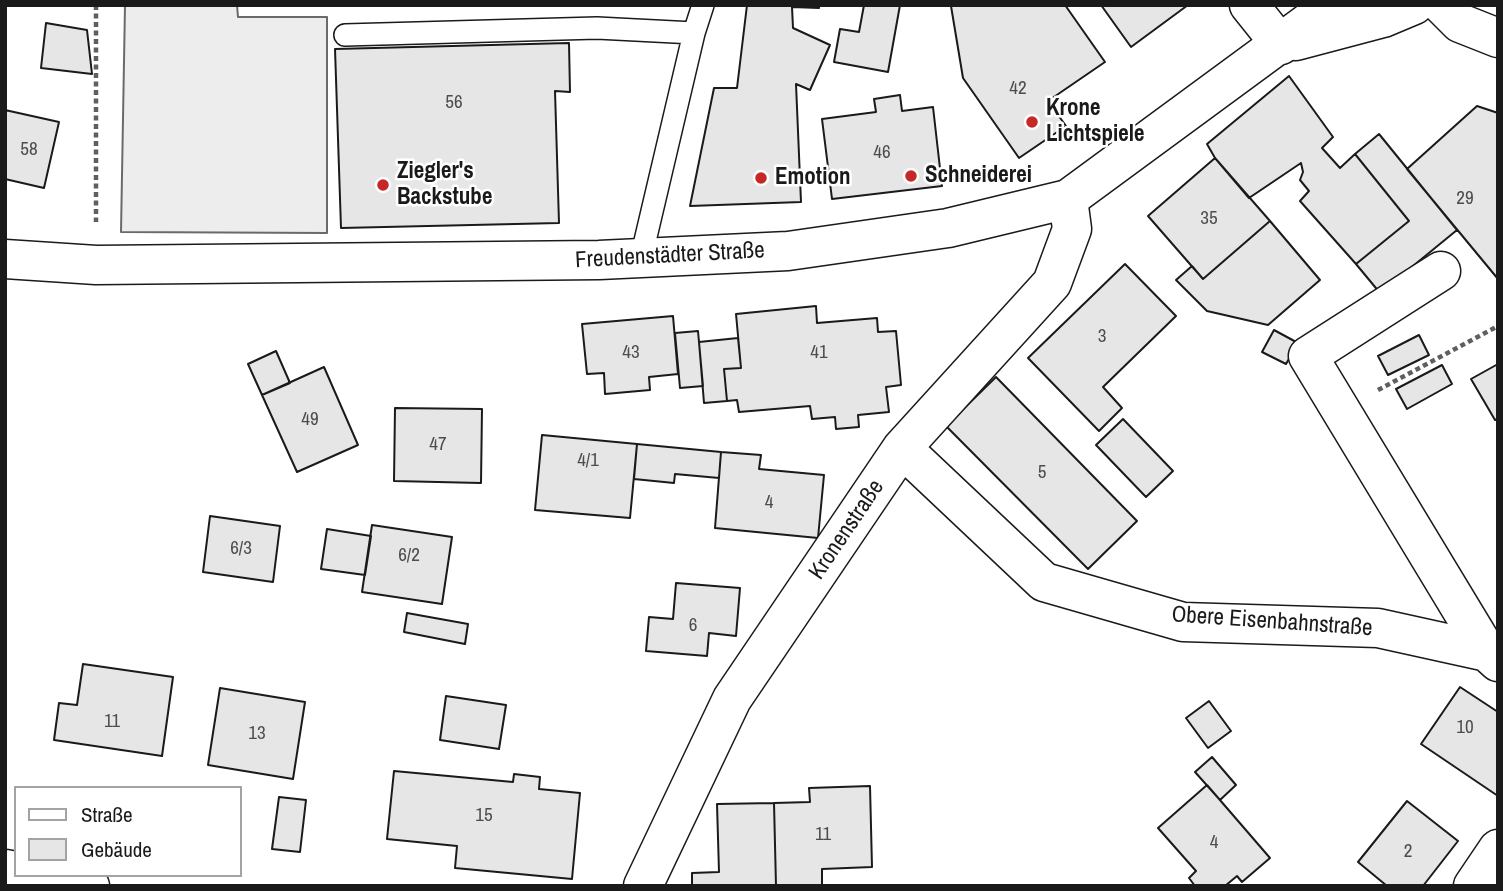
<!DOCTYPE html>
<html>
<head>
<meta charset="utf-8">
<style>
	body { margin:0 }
	#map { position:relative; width:1503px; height:891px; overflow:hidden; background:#fff; font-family:"Archivo Narrow",sans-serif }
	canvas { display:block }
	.frame { position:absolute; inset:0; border:7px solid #1a1a1a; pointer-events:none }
	.legend { position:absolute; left:14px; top:786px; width:228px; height:91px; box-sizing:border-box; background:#fff; border:2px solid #a3a3a3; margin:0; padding:9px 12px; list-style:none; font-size:21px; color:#1a1a1a }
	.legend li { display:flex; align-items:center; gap:14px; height:35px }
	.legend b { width:35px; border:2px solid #a3a3a3 }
</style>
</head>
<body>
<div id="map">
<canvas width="1503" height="891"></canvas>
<div class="frame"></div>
<ul class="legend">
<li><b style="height:9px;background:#fff"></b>Straße</li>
<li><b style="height:19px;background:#e6e6e6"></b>Gebäude</li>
</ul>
</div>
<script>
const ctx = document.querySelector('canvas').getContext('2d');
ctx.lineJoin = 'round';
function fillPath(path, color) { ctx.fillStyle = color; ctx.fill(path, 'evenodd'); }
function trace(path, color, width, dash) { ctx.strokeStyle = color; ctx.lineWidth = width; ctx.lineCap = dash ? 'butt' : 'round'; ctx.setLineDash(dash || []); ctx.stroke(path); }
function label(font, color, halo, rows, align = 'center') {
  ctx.font = font + ' "Archivo Narrow",sans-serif'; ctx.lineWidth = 5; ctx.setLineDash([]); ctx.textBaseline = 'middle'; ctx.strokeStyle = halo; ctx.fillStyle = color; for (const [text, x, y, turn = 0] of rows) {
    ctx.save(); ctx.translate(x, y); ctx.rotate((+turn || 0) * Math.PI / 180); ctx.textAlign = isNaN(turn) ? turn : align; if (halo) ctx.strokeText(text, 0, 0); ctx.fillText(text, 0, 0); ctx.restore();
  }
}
const built = new Path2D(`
	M125 5H237L238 17H327V233L121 232Z`);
const building = new Path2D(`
	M747 5H819V8L792 7 793 28 830 45 810 90 796 84 801 202 690 206 714 88H737Z
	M864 5H900L888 72 834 62 840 29 859 32Z
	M1065 5 1105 62 1048 101 1066 126 1019 158 963 78 951 6Z
	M1101 5H1188L1131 47Z
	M46 23 87 30 92 74 41 68Z
	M569 43 570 92 555 91 559 223 341 228 335 49Z
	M1289 76 1333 137 1322 148 1340 168 1355 154 1409 221 1356 264 1300 201 1309 191 1300 180 1303 172 1301 163 1249 198 1215 158 1207 144Z
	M900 95 902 111 933 107 942 186 832 199 822 119 876 112 874 99Z
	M1477 106 1498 113V279L1407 169Z
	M5 110 59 122 44 188 5 179Z
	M1379 134 1457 230 1380 293 1356 264 1409 221 1355 154Z
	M1215 158 1270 221 1203 279 1148 216Z
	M1270 221 1320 280 1268 325 1207 311 1176 280 1192 266 1203 279Z
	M1125 264 1176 316 1103 387 1122 408 1099 431 1028 358Z
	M816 306 817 323 877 318 878 332 896 331 901 385 886 387 889 412 858 415 859 427 836 429 835 417 812 419 810 406 739 412 737 400 727 401 724 369 741 368 736 314Z
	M673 316 678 374 649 377 650 390 605 394 604 373 587 374 582 324Z
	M1274 330 1298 343 1286 364 1262 352Z
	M698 331 703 386 680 388 675 333Z
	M1419 335 1429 355 1388 375 1378 356Z
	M738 338 741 368 724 369 727 401 704 403 699 342Z
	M276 351 290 383 262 395 248 364Z
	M1498 364V419L1495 420 1471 379Z
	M1442 365 1452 384 1407 409 1396 389Z
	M324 367 358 445 297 472 262 395Z
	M996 377 1137 521 1088 569 946 426Z
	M395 408 482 409 481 483 394 481Z
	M1123 419 1173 471 1146 497 1096 445Z
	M542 435 637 444 630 518 535 510Z
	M637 444 721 452 719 478 675 474 674 483 634 479Z
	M721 452 761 455 759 469 824 475 818 538 715 528Z
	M210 516 280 526 273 582 203 572Z
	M372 525 452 537 442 604 362 592Z
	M327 529 371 536 365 575 321 569Z
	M676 583 740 588 736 636 709 633 707 656 646 651 649 617 673 619Z
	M407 613 468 624 465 644 404 632Z
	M83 664 173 677 162 756 54 740 59 703 77 705Z
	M1460 687 1498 712V796L1421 744Z
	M220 688 305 702 293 779 208 765Z
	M446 696 506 705 499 749 440 740Z
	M1209 701 1231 731 1208 748 1186 718Z
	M1212 757 1236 785 1220 800 1195 772Z
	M394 771 513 782 514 774 540 777 539 789 580 793 572 879 455 868 457 846 387 839Z
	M1207 785 1270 858 1242 882 1237 876 1225 886H1195L1189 878 1196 871 1158 828Z
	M870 786 872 867 822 869V886H776L774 803 810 802 809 788Z
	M279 797 306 800 300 852 272 849Z
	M1407 801 1458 841 1423 886H1387L1358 862Z
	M774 803 776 886H692V873L719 872 717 804Z`);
const path = new Path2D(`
	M96 5V222
	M1378 390 1498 326`);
const service = new Path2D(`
	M694 33 703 5
	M345 35 597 28 694 33 641 258`);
const minor = new Path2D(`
	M1249 5 1281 45
	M1441 271 1308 356 1487 652
	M902 448 1044 582 1183 622 1378 628 1487 652 1498 662
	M5 869 16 871
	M38 875 90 886
	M643 886 732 699 902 448 1052 283 1072 229 1068 199
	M1473 886 1498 849`);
const tertiary = new Path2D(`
	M1442 5 1460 23 1498 38
	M1296 41 1383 18 1414 5
	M5 259 96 265 599 260 788 251 948 228 1068 199 1332 5`);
const markers = [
	[1032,122,7,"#c62828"],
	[911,176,7,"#c62828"],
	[761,178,7,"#c62828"],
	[383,185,7,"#c62828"]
];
const numberNames = [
	["42",1018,89],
	["56",454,103],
	["58",29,150],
	["46",882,153],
	["29",1465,199],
	["35",1209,219],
	["3",1102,337],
	["43",631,353],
	["41",819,353],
	["49",310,420],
	["47",438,445],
	["4/1",588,461],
	["5",1042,473],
	["4",769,503],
	["6/3",241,549],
	["6/2",409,556],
	["6",693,626],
	["11",112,722],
	["10",1465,728],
	["13",257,734],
	["15",484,816],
	["11",823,835],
	["4",1214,843],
	["2",1408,852]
];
const poiNames = [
	["Krone",1046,109],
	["Lichtspiele",1046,135],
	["Ziegler's",397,172],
	["Backstube",397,198],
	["Schneiderei",925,176],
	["Emotion",775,178]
];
const streetNames = [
	["Freudenstädter Straße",670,256,-3],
	["Kronenstraße",847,530,-56],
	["Obere Eisenbahnstraße",1272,622,4]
];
fillPath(built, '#ededed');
trace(built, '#6a6a6a', 2);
fillPath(building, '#e6e6e6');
trace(building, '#1a1a1a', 2);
trace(service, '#1a1a1a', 24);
trace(minor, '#1a1a1a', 41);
trace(tertiary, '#1a1a1a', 41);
trace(path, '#5f5f5f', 4.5, [5, 3.5]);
trace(service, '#fff', 21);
trace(minor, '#fff', 38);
trace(tertiary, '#fff', 38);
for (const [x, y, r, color] of markers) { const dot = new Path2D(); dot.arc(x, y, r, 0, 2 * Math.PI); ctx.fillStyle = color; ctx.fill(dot); trace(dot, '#fff', 2.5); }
label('19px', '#4d4d4d', null, numberNames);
label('bold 23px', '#1a1a1a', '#fff', poiNames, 'left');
label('23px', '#1a1a1a', '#fff', streetNames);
</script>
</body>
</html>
